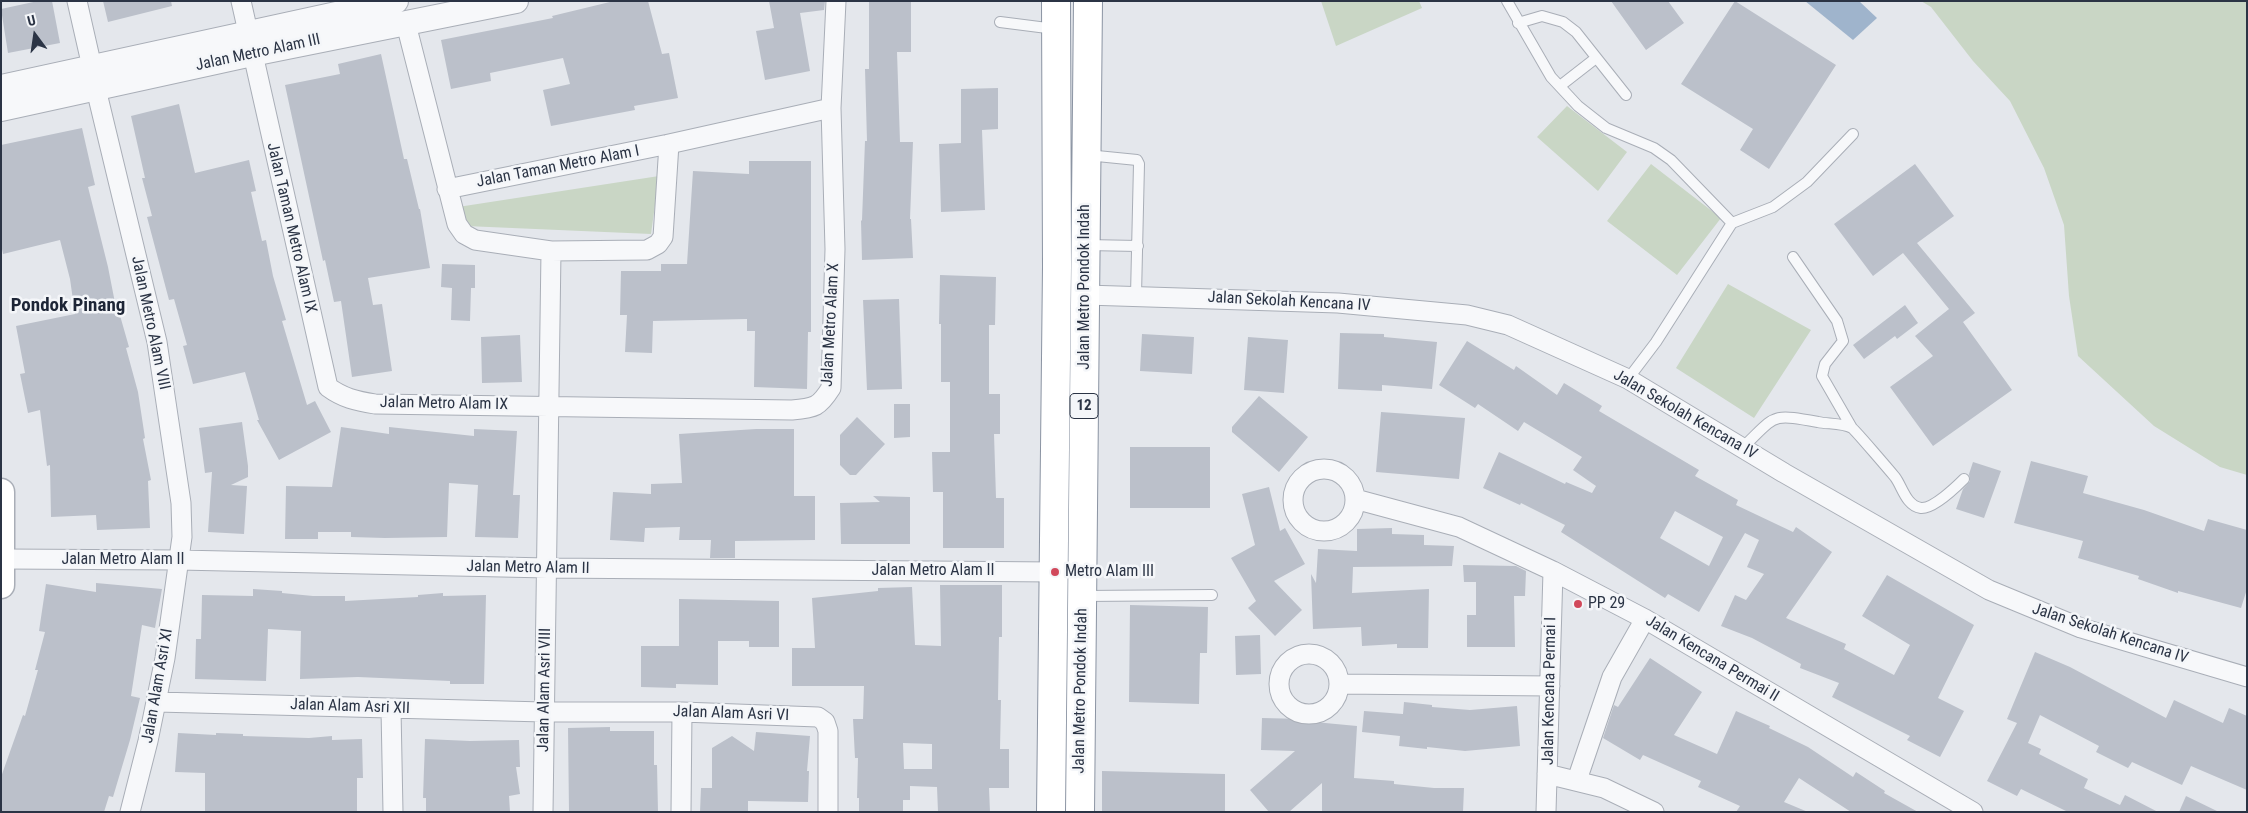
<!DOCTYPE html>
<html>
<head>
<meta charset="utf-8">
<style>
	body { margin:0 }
	#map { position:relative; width:2248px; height:813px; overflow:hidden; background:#e4e7ec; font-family:"Roboto Condensed",sans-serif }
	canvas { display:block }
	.frame { position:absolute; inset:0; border:2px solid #2b3445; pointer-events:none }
	.north { position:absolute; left:10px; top:10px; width:50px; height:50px; -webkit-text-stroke:4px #f4f6f9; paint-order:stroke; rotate:346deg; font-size:14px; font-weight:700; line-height:20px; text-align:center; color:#2b3445 }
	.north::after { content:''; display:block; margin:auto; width:18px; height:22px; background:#2b3445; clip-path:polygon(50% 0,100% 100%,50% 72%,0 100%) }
</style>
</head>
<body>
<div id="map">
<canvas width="2248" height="813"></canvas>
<div class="frame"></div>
<div class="north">U</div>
</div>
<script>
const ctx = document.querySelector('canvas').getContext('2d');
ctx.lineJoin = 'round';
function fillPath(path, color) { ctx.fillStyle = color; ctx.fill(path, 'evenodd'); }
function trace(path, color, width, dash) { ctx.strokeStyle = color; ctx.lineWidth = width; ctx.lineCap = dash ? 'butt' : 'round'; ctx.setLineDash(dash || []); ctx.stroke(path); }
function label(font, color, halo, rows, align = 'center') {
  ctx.font = font + ' "Roboto Condensed",sans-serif'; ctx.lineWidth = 5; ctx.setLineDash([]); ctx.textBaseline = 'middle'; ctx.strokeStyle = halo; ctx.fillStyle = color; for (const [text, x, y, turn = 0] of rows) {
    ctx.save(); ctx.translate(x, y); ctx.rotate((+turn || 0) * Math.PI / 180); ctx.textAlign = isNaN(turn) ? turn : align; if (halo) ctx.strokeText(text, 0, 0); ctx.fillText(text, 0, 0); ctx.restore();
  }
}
const green = new Path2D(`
	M1321 1H1419L1422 8 1336 46Z
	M1921 1H2247V475L2220 467 2154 426 2078 356 2069 296 2064 225 2044 168 2010 101 1973 61 1931 7Z
	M1567 106 1627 152 1598 191 1537 137Z
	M1651 164 1721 218 1677 275 1607 221Z
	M659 176 651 234 466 226 458 207Z
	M1728 284 1811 330 1754 418 1676 368Z`);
const water = new Path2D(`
	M1805 1H1859L1877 18 1853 40Z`);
const building = new Path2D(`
	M38 1H52L60 43 8 53 1 9Z
	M103 1H171L172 6 108 22Z
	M614 1H648L662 54 669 53 678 98 634 106 635 110 551 126 543 90 570 84 563 58 490 73 491 81 451 89 441 40 553 18 552 16Z
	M769 1H825L824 10 800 13 810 71 765 80 756 31 774 28Z
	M869 1H911V52H897L900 142H913L910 219H911L913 258 862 260 861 221 862 220 865 141H867L865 69H869Z
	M1611 1H1668L1684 23 1646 50Z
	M1735 1 1836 65 1769 169 1740 150 1753 129 1681 84Z
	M381 54 404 159H407L419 209H420L430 268 368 278 373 305 382 304 392 371 352 377 341 301 334 302 325 260 323 261 285 85 340 74 338 64Z
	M998 88V129L982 130 985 210 941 212 939 144 961 143V89Z
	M179 104 195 173 249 160 256 191 251 192 262 241 266 240 273 276 286 320 282 321 307 405 315 401 331 432 279 460 257 420H259L245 372 193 384 183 346 187 345 174 299 169 300 147 217 152 216 142 178H145L131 116Z
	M82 128 95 185 88 187 108 267 117 313 119 312 129 347 126 348 138 392 145 438 143 439 151 480 148 481 150 528 97 530 96 515 51 517 50 465 47 466 40 410 28 413 20 374 25 373 16 326 75 314 70 279 60 240 3 254 1 244V145Z
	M749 161H811V332H808L807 389 754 387 755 331H747V319L653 321 652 353 625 352 627 315H620L621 271H661V264H687L693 171 749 174Z
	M1915 164 1954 216 1917 243 1975 313 1963 322 2012 390 1933 446 1890 387 1933 356 1915 336 1949 309 1903 253 1873 276 1834 224Z
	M442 264 475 265V288H471L470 321 451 320 452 288 441 287Z
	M940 275 996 277 995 325H989V394H1000V434H994L996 498H1004V548H943V492H933L932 452H950V382H941V324H939Z
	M899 299 902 389 867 390 863 300Z
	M1905 305 1918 323 1897 339 1895 336 1864 359 1853 345Z
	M1340 333 1384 334V337L1437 342 1432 389 1382 385V391L1338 389Z
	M1142 334 1194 337 1192 374 1140 371Z
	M520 335 522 382 482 383 481 337Z
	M1248 337 1288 340 1284 393 1244 390Z
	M1467 341 1514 370 1516 366 1557 395 1564 383 1602 406 1599 411 1699 470 1695 476 1738 500 1736 505 1793 532 1796 527 1832 552 1786 618 1846 644 1844 649 1894 675 1910 645 1862 616 1887 575 1974 625 1938 698 1964 711 1940 757 1907 740 1910 736 1832 697 1839 683 1800 668 1801 664 1752 638 1721 626 1735 595 1746 600 1764 574 1747 567 1759 540 1745 533 1699 612 1668 594 1665 598 1561 532 1565 525 1521 503 1520 505 1483 488 1499 452 1565 484 1566 482 1592 493 1596 486 1573 470 1582 457 1524 422 1518 431 1478 404 1475 408 1439 385ZM1675 511 1723 537 1709 566 1660 538Z
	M1259 396 1308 437 1279 472 1232 432V427Z
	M894 404H910V437L894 438Z
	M1381 412 1465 418 1459 479 1376 472Z
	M857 417 885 444 856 475H850L840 465V435Z
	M242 422 248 466V477L231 485 247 486 244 534 208 532 212 472 205 473 199 428Z
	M341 427 389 434V427L474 436V429L517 431 513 495H520L518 538 475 537 478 485 449 483 447 537 385 538 351 537V532H318V539H285L286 486 332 487Z
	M756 429H794V496H815V540L735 541V558H710L711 540H679L680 527 645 528 644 542 610 540 613 492 651 494V484L682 483 679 434Z
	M1130 447H1210V508H1130Z
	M2031 461 2088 476 2083 493 2144 510 2204 531 2208 519 2247 530V589L2241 608 2178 591V593L2138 579 2139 576 2078 558 2083 541 2014 523Z
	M1973 462 2001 471 1984 518 1956 509 1963 489 1970 481 1969 474Z
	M1269 487 1280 531 1285 528 1305 564 1274 581 1302 610 1275 636 1248 608 1256 601 1231 558 1255 545 1242 494Z
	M873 496 910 497V544H841L840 503 880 502Z
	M1392 528V534L1424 535V545L1454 546 1452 566 1353 567 1352 593 1429 589 1428 648H1397V644L1362 646 1361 627 1313 629 1311 574 1316 583 1318 549 1357 551V529Z
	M1463 565 1516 566 1526 571 1525 596H1514L1515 647H1467V615H1476V582H1464Z
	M96 583 162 589 155 628 142 625 131 696 140 698 130 740 113 797 109 796 104 812H1V777L23 715 25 716 38 670H35L45 632 39 631 46 584 96 592Z
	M940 585H1002V637H999L998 700H1001L1000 749H1009V788H989L990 812H938L937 787 910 786V800H903V812H859V798H857L858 758H855L853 719H863L864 686H792V648H815L812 598 878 591V588L912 587 915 645 941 646ZM903 743 932 744V769H904Z
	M253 589 282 591V593L313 596H345V601L418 597V595L443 593V596L486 595 484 684H450V681L358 677 300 679 301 631 268 629 266 681 195 679 196 639H201L202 595 253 596Z
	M679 599 779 601V647H749V641H718V685L676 684V688L641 687V646H679Z
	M1130 605 1208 607 1207 653H1200L1199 704 1129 702Z
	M1260 635 1261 674 1236 675 1235 636Z
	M2035 652 2070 667 2166 718 2174 700 2223 723 2229 708 2247 716V790L2191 766 2182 785 2132 762 2128 768 2096 752 2099 746 2040 715 2028 743 2041 749 2039 754 2088 779 2084 788 2120 805 2125 795 2158 812H2068L2021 789 2017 796 1987 781 2017 723 2007 719Z
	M1650 658 1702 692 1674 735 1717 754 1736 711 1770 726 1769 728 1808 747 1853 777 1856 772 1885 791 1884 793 1918 812H1851L1799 778 1784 802 1808 812H1736L1740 806 1698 787 1701 781 1643 755 1640 760 1603 738 1614 705 1618 707Z
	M1404 702 1432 705V707L1470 710 1517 706 1520 746 1465 751 1427 747V749L1399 746 1400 736 1362 732 1364 711 1403 714Z
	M1262 718 1304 719V721L1357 726 1354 778 1394 781V784L1434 788H1464L1463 812H1322V783L1289 812H1269L1250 790 1295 751 1261 750Z
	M610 727V731H654V765H657L658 812H569L568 728Z
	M756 732 810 736 807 771H809L808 802 748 801V812H700L701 788H712V748L732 736 754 751Z
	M178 733 216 735V733L243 734V736L309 738 332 736V740L362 739 363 778H357V812H205V773L175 772Z
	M425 739 470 741 519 740 520 767H516L520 794 509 796 510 812H426V798H423Z
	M1102 771 1225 774V812H1102Z
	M2186 796 2219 812H2179Z`);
const service = new Path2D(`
	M1507 1 1551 77 1578 106 1606 128 1654 148 1671 160 1732 223
	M1000 22 1055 29
	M1518 23 1542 16 1563 22 1576 32 1626 95
	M1560 86 1596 58
	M1087 155 1137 160 1139 164 1136 295
	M1087 245 1138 246
	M1793 257 1837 321 1843 341 1825 364 1822 376 1852 428
	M1628 379 1656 342 1732 223 1773 207 1807 182 1853 134
	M1742 448C1777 415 1769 413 1818 422 1827 424 1843 423 1852 428 1855 430 1890 471 1895 477 1902 486 1906 506 1921 508 1933 509 1956 487 1964 479
	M1083 596 1212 595`);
const minor = new Path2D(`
	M77 1 92 67
	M241 1 328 387C343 398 356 401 375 404L792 410C815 408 819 407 831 388L835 249 831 108 836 1
	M406 24 457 224 464 234 475 240 551 251 647 250 658 244 663 237 669 144
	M96 89 157 342 181 503 182 537 165 658 148 741 130 812
	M447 189 669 144 831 108
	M1086 295 1338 303 1467 315 1508 325 1628 379 1784 473 1989 590 2081 628 2247 677
	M1293 500a31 31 0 1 1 62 0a31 31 0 1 1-62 0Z
	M1355 499 1459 527 1553 571 1645 619 1973 812
	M2 559 179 560 548 568 1055 572
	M1279 684a30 30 0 1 1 60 0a30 30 0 1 1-60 0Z
	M1339 684 1550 686
	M157 702 544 712H682L818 717 825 722 828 731V812
	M391 709 393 812
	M1547 774 1604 788 1654 812
	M1577 780 1612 677 1645 619
	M543 812 551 251
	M681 812 682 712
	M1546 812 1553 571`);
const tertiary = new Path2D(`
	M1 87 396 1
	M1 109 252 54 516 1`);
const secondary = new Path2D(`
	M1 492V585`);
const trunk = new Path2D(`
	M1051 812 1057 267 1056 1
	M1080 812 1088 1`);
const markers = [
	[1055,572,5,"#d1495b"],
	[1578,604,5,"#d1495b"]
];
const shields = [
	[1084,406,28]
];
const shieldNames = [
	["12",1084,406]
];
const streetNames = [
	["Jalan Metro Alam III",258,53,-12],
	["Jalan Taman Metro Alam I",558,167,-11],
	["Jalan Taman Metro Alam IX",291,228,77],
	["Jalan Metro Pondok Indah",1085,287,-90],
	["Jalan Sekolah Kencana IV",1289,302,3],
	["Jalan Metro Alam VIII",150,323,78],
	["Jalan Metro Alam X",831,325,-87],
	["Jalan Metro Alam IX",444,404,1],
	["Jalan Sekolah Kencana IV",1685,415,30],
	["Jalan Metro Alam II",123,560],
	["Jalan Metro Alam II",528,568,1],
	["Jalan Metro Alam II",933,571],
	["Jalan Sekolah Kencana IV",2110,634,18],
	["Jalan Kencana Permai II",1712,659,31],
	["Jalan Alam Asri XI",158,686,-80],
	["Jalan Alam Asri VIII",545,690,-89],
	["Jalan Metro Pondok Indah",1081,691,-89],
	["Jalan Kencana Permai I",1550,691,-89],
	["Jalan Alam Asri XII",350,707,2],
	["Jalan Alam Asri VI",731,714,2]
];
const poiNames = [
	["Metro Alam III",1065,572],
	["PP 29",1588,604]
];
const quarterNames = [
	["Pondok Pinang",68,306]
];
fillPath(green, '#c9d6c5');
fillPath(water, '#9fb4cc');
fillPath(building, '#bbc0ca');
trace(service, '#a9aeb7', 12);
trace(minor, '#a9aeb7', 21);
trace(tertiary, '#a9aeb7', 26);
trace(secondary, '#a9aeb7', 29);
trace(trunk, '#8b94a3', 30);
trace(service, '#f7f8fa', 10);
trace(minor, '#f7f8fa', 19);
trace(tertiary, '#f7f8fa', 24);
trace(secondary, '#fff', 26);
trace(trunk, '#fff', 28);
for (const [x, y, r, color] of markers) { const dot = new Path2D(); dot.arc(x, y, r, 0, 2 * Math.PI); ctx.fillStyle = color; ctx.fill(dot); trace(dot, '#f4f6f9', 2); }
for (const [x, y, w] of shields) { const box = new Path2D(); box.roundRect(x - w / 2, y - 12.5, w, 25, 4); ctx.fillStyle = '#f4f6f9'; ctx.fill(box); trace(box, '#2b3445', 1); }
label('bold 15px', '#2b3445', null, shieldNames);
label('16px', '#2b3445', '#f4f6f9', streetNames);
label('16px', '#2b3445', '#f4f6f9', poiNames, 'left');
label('bold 19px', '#1d2536', '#f4f6f9', quarterNames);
</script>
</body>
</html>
